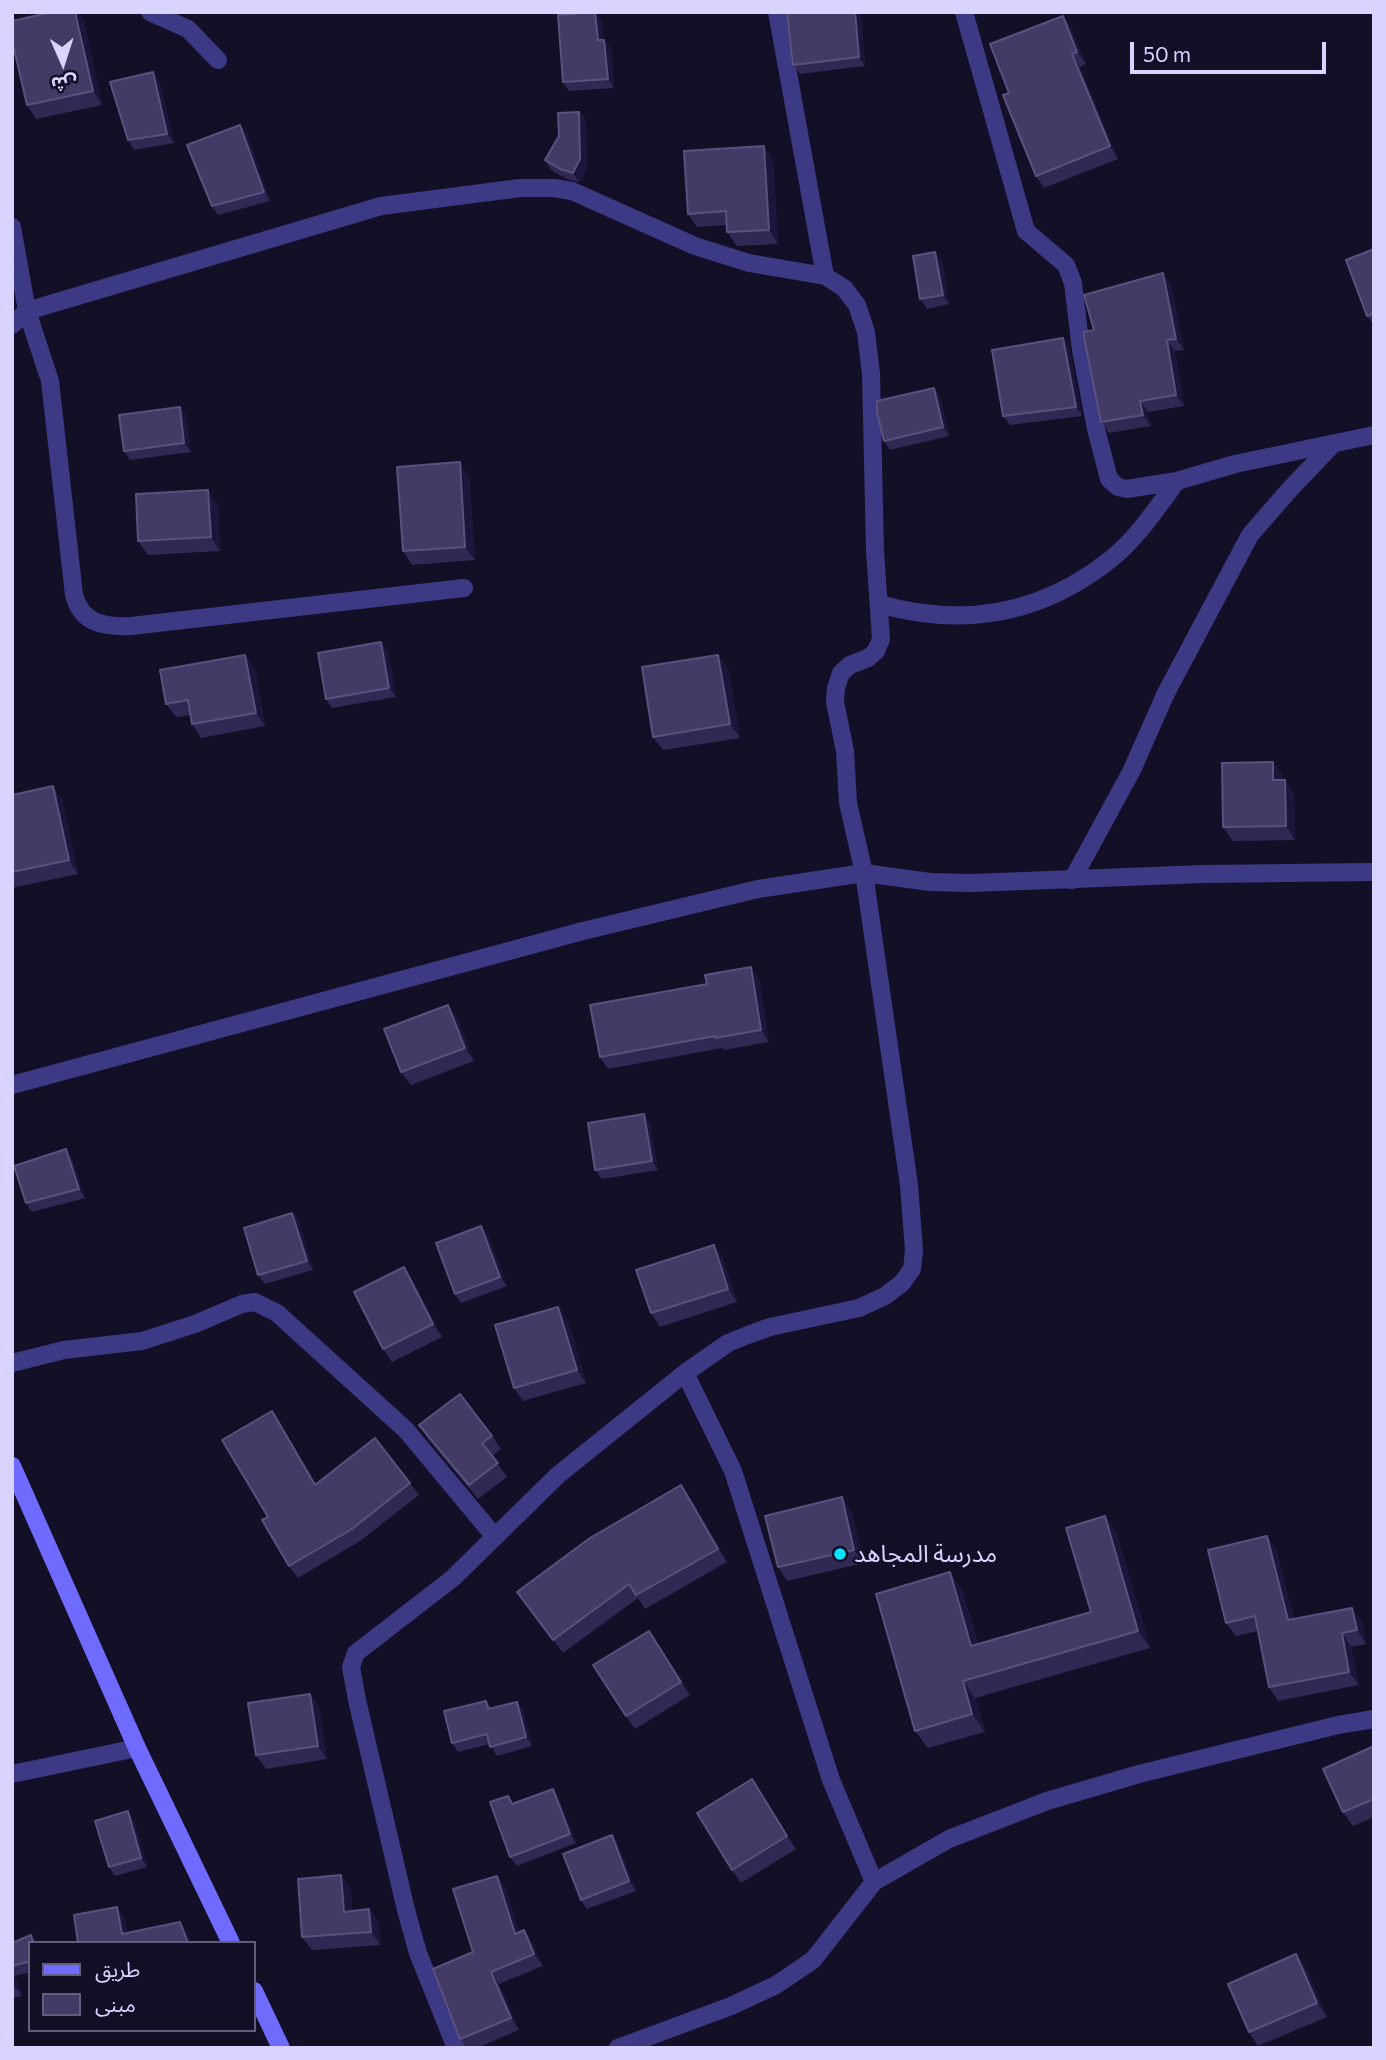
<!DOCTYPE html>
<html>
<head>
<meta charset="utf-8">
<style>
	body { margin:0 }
	#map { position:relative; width:1386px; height:2060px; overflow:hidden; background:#130f26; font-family:Commissioner,"Noto Sans Arabic",sans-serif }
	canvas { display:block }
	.frame { position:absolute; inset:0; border:14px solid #d9d4ff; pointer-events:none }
	.legend { position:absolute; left:28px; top:1941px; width:228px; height:91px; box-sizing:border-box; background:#130f26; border:2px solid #625e7d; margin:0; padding:9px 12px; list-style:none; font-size:21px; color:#d9d4ff }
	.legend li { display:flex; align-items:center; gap:14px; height:35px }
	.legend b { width:35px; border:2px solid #625e7d }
	.north { position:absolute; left:28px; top:28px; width:70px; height:70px; -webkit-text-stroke:5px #130f26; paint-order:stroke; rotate:177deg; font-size:19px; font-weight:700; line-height:28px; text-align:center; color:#d9d4ff }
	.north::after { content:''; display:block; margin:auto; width:24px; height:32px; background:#d9d4ff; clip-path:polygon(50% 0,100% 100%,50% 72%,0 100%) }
	.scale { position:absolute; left:1130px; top:42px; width:196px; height:32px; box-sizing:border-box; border:4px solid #d9d4ff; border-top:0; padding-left:9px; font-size:21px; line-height:24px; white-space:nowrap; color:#d9d4ff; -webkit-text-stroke:5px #130f26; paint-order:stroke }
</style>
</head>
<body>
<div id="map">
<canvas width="1386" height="2060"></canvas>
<div class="frame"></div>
<ul class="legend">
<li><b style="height:9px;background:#6f6bff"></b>طريق</li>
<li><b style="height:19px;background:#433a66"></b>مبنى</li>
</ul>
<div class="north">ش</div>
<div class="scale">50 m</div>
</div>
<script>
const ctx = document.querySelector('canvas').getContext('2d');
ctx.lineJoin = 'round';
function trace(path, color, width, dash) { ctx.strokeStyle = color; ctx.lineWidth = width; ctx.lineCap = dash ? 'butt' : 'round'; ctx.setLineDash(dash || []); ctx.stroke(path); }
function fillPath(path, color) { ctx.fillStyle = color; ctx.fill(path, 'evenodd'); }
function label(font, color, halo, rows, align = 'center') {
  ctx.font = font + ' Commissioner,"Noto Sans Arabic",sans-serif'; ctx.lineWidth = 5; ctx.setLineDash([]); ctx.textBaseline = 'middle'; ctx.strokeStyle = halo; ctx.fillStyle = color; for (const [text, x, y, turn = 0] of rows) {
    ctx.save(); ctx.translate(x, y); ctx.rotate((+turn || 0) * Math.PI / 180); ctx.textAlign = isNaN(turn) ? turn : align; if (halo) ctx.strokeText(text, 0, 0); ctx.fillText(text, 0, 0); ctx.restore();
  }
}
const street = new Path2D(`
	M150 12 188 29 218 60
	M777 12 825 276
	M964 12 1026 231 1066 265 1073 283 1081 350 1096 429 1109 479 1118 487 1127 489 1177 481 1235 464 1374 435
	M12 227 27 311 50 381 74 595C82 624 104 627 131 626L464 588
	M12 325 27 311 381 206 520 188H554L572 191 695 246 749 263 825 276 844 288 857 305 866 332 871 374 875 551 881 639 876 651 868 658 850 665 841 673 836 688 835 702 845 751 848 803 864 873 909 1185 914 1251 912 1269 902 1283 885 1296 859 1308 770 1327 748 1335 728 1343 685 1373 558 1475 453 1578 356 1653 351 1667 357 1700 406 1910 418 1953 456 2048
	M879 604C964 628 1041 615 1111 559 1137 538 1157 508 1177 481
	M1072 880 1131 772 1166 693 1250 535 1291 488 1334 443
	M12 1085 583 931 758 889 864 873 930 882 972 883 1203 874 1374 872
	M12 1363 64 1350 142 1341 195 1324 242 1304 255 1302 277 1313 406 1430 495 1537
	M685 1373 733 1471 831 1780 874 1882
	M12 1774 137 1748
	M618 2048 731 2006 776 1985 813 1960 874 1882 949 1839 1047 1801 1139 1774 1338 1725 1374 1719`);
const secondary = new Path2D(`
	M12 1466 137 1748 231 1943
	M254 1991 281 2048`);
const wall = new Path2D(`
	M75 12H78L84 21 102 105 36 119 27 105Z
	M787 12H860L865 66 800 74 793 65Z
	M1063 16 1071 28 1086 64 1080 67 1118 159 1044 188 1036 176 1009 93Z
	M602 21 603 40H604L611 49 614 88 569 91 563 82Z
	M153 72 159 81 174 143 134 150 128 140Z
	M579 112 586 121 587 169 579 182 567 179 551 170 545 160Z
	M247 134 270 201 218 215 212 206Z
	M773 160 778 244 737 246 727 232V225L697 227 688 214Z
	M1374 249V326L1367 316Z
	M942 261 949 304 927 309 920 299Z
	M1171 284 1184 350 1175 351 1184 406 1148 412 1151 426 1109 433 1101 422 1094 330Z
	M1063 338 1069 347 1082 416 1010 425 1003 416Z
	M934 388 940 397 949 436 890 450 884 441Z
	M180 407 186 416 191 452 130 460 124 451Z
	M469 476 475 560 412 565 403 551Z
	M218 504 220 551 148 555 138 541Z
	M388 651 396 697 332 708 326 699Z
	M245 655 255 669 265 726 201 738 192 724 190 715 176 717 166 704Z
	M728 668 740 738 663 750 653 737Z
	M1273 762 1282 775V780H1285L1294 794 1295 840 1233 841 1223 827Z
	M12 795 62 799 78 874 12 888Z
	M759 979 769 1042 724 1050 722 1048 608 1069 600 1057Z
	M448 1005 457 1018 474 1061 411 1085 401 1072Z
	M650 1123 658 1170 602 1179 595 1170Z
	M66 1149 72 1159 85 1198 32 1212 26 1203Z
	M292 1213 299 1222 313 1270 265 1284 258 1275Z
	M481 1226 488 1235 507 1286 461 1303 455 1294Z
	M714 1245 723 1259 737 1302 660 1327 651 1313Z
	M413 1281 442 1337 392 1362 383 1349Z
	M568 1320 586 1383 523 1401 514 1388Z
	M272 1411 280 1423 316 1484 410 1483 419 1495 360 1541 298 1578 289 1566 268 1517Z
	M419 1425 492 1436 501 1449 492 1456 507 1477 478 1499 428 1439Z
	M842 1497 851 1511 864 1563 787 1581 778 1567Z
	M691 1499 727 1562 645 1609 638 1598 563 1653 527 1605Z
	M1105 1516 1117 1534 1150 1648 975 1698 985 1732 928 1748 915 1731 962 1590 978 1644 1091 1612Z
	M1276 1549 1294 1619 1362 1621 1366 1644 1351 1647 1359 1685 1278 1701 1269 1687 1258 1631 1236 1636 1226 1623Z
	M649 1631 690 1695 635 1729 626 1716Z
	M486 1701 491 1708 517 1702 523 1711 532 1746 497 1756 490 1744 458 1752 452 1743Z
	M319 1707 327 1759 266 1769 256 1755Z
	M1374 1746V1817L1353 1826 1343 1812Z
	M752 1779 796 1849 741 1883 732 1870Z
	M508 1796 514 1804 559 1798 576 1843 517 1866 510 1857Z
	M134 1821 147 1867 115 1876 109 1867Z
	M612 1835 618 1844 636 1891 587 1909 581 1900Z
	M341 1875 351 1889 352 1911 369 1909 379 1923 380 1945 312 1950 302 1937Z
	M506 1888 519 1932 524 1930 532 1942 543 1966 499 1984 519 2030 477 2048H466L460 2039 473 1952Z
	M31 1935 37 1943H30V1972L15 1976 22 1996 12 1998V1943Z
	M1296 1954 1306 1968 1327 2017 1258 2046 1249 2032Z`);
const shadedWall = new Path2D(`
	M75 12H78L84 21 102 105 93 91Z
	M595 12 602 21 604 49 598 40Z
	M855 12 861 13 865 66 859 57Z
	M1063 16 1071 28 1086 64 1077 52Z
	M604 40 611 49 614 88 608 79Z
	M1072 54 1080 67 1118 159 1110 146Z
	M153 72 159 81 174 143 167 134Z
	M579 112 586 121 587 169 579 182 573 173Z
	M240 125 247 134 270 201 264 192Z
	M764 146 773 160 778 244 769 230Z
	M935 252 942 261 949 304 943 295Z
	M1163 273 1171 284 1184 350 1176 339Z
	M1063 338 1069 347 1082 416 1076 407Z
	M1167 340 1175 351 1184 406 1176 395Z
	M934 388 940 397 949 436 943 427Z
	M1140 401 1148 412 1151 426 1143 415Z
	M180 407 186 416 191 452 184 443Z
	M460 462 469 476 475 560 465 547Z
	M208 490 218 504 220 551 211 537Z
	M381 642 388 651 396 697 389 688Z
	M245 655 255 669 265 726 256 713Z
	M718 655 728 668 740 738 730 724Z
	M1273 762 1282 775V794L1273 780Z
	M1285 780 1294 794 1295 840 1286 826Z
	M53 786 62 799 78 874 69 860Z
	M751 967 759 979 769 1042 761 1030Z
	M448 1005 457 1018 474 1061 465 1048Z
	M644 1114 650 1123 658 1170 652 1161Z
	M66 1149 72 1159 85 1198 79 1189Z
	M292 1213 299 1222 313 1270 307 1261Z
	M481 1226 488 1235 507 1286 500 1277Z
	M714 1245 723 1259 737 1302 728 1289Z
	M404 1267 413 1281 442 1337 433 1324Z
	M558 1307 568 1320 586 1383 577 1370Z
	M272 1411 280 1423 324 1497 315 1485Z
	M681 1485 691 1499 727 1562 718 1549Z
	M842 1497 851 1511 864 1563 854 1550Z
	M1105 1516 1117 1534 1150 1648 1138 1631Z
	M1267 1536 1276 1549 1298 1634 1288 1620Z
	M950 1572 962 1590 983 1664 971 1646Z
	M1352 1608 1362 1621 1366 1644 1357 1630Z
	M649 1631 658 1644 690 1695 681 1682Z
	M1342 1633 1351 1647 1359 1685 1349 1672Z
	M963 1681 975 1698 985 1732 972 1714Z
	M310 1694 319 1707 327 1759 318 1746Z
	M517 1702 523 1711 532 1746 526 1737Z
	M752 1779 761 1792 796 1849 787 1836Z
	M553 1789 559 1798 576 1843 570 1834Z
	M128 1811 134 1821 147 1867 141 1858Z
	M612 1835 618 1844 636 1891 629 1881Z
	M341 1875 351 1889 353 1925 344 1912Z
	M497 1876 506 1888 524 1946 515 1934Z
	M117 1907 125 1919 129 1943 122 1934Z
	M369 1909 379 1923 380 1945 371 1932Z
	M180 1922 188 1934 192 1943H188Z
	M524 1930 532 1942 543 1966 534 1954Z
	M1296 1954 1306 1968 1327 2017 1317 2003Z
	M12 1972 15 1976 22 1996 15 1987 12 1978Z
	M491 1972 499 1984 519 2030 511 2018Z`);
const building = new Path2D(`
	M52 12H75L93 91 27 105 12 40V21Z
	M595 12 598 40H604L608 79 563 82 558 15Z
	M787 12H855L859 57 793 65Z
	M1063 16 1077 52 1072 54 1110 146 1036 176 1003 95 1009 93 990 44Z
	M153 72 167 134 128 140 110 82Z
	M579 112 580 159 573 173 560 169 545 160 559 136 558 113Z
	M240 125 264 192 212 206 187 145Z
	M764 146 769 230 727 232 726 211 688 214 684 151Z
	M1374 249V313L1367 316 1346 260Z
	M935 252 943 295 920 299 913 256Z
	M1163 273 1176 339 1167 340 1176 395 1140 401 1143 415 1101 422 1084 337V332L1094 330 1084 295Z
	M1063 338 1076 407 1003 416 992 350Z
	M934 388 943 427 884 441 877 412V401Z
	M180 407 184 443 124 451 119 415Z
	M460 462 465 547 403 551 397 467Z
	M208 490 211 537 138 541 136 494Z
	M381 642 389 688 326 699 318 653Z
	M245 655 256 713 192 724 188 700 166 704 160 670Z
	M718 655 730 724 653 737 642 667Z
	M1273 762V780H1285L1286 826 1223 827 1222 763Z
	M53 786 69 860 12 872V795Z
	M751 967 761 1030 715 1038V1036L600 1057 590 1005 707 984 705 975Z
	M448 1005 465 1048 401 1072 384 1029Z
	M644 1114 652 1161 595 1170 588 1123Z
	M66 1149 79 1189 26 1203 14 1166Z
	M292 1213 307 1261 258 1275 244 1228Z
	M481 1226 500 1277 455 1294 436 1243Z
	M714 1245 728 1289 651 1313 636 1270Z
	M404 1267 433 1324 383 1349 354 1292Z
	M558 1307 577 1370 514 1388 495 1325Z
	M460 1394 492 1436 482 1443 498 1463 469 1485 419 1425Z
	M272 1411 315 1485 375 1438 410 1483 352 1529 289 1566 262 1520 268 1517 222 1440Z
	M681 1485 718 1549 636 1595 629 1584 553 1640 517 1592 590 1538Z
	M842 1497 854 1550 778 1567 765 1516Z
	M1105 1516 1138 1631 963 1681 972 1714 915 1731 876 1594 950 1572 971 1646 1091 1612 1066 1528Z
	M1267 1536 1288 1620 1352 1608 1357 1630 1342 1633 1349 1672 1269 1687 1255 1616 1226 1623 1208 1550Z
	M649 1631 681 1682 626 1716 593 1665Z
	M310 1694 318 1746 256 1755 248 1703Z
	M486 1701 488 1709 517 1702 526 1737 490 1747 487 1734 452 1743 444 1711Z
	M1374 1746V1799L1343 1812 1323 1769Z
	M752 1779 787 1836 732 1870 697 1813Z
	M553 1789 570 1834 510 1857 490 1802 508 1796 512 1804Z
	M128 1811 141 1858 109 1867 95 1821Z
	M612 1835 629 1881 581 1900 563 1854Z
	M341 1875 344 1912 369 1909 371 1932 302 1937 298 1879Z
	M497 1876 515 1934 524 1930 534 1954 491 1972 511 2018 460 2039 433 1969 473 1952 453 1889Z
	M117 1907 122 1934 180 1922 188 1943H78L74 1915Z
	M31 1935 33 1943H30V1961L12 1966V1943Z
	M1296 1954 1317 2003 1249 2032 1228 1984Z`);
const markers = [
	[840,1554,7,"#00e5ff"]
];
const poiNames = [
	["مدرسة المجاهد",854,1554]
];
trace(street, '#3d3a85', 18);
trace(secondary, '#6f6bff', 18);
fillPath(wall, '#312854');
fillPath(shadedWall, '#1d163a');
fillPath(building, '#433a66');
trace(building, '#5a527e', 2);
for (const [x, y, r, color] of markers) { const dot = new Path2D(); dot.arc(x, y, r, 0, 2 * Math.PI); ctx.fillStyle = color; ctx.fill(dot); trace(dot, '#130f26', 2.5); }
label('24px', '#d9d4ff', '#130f26', poiNames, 'left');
</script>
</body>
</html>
